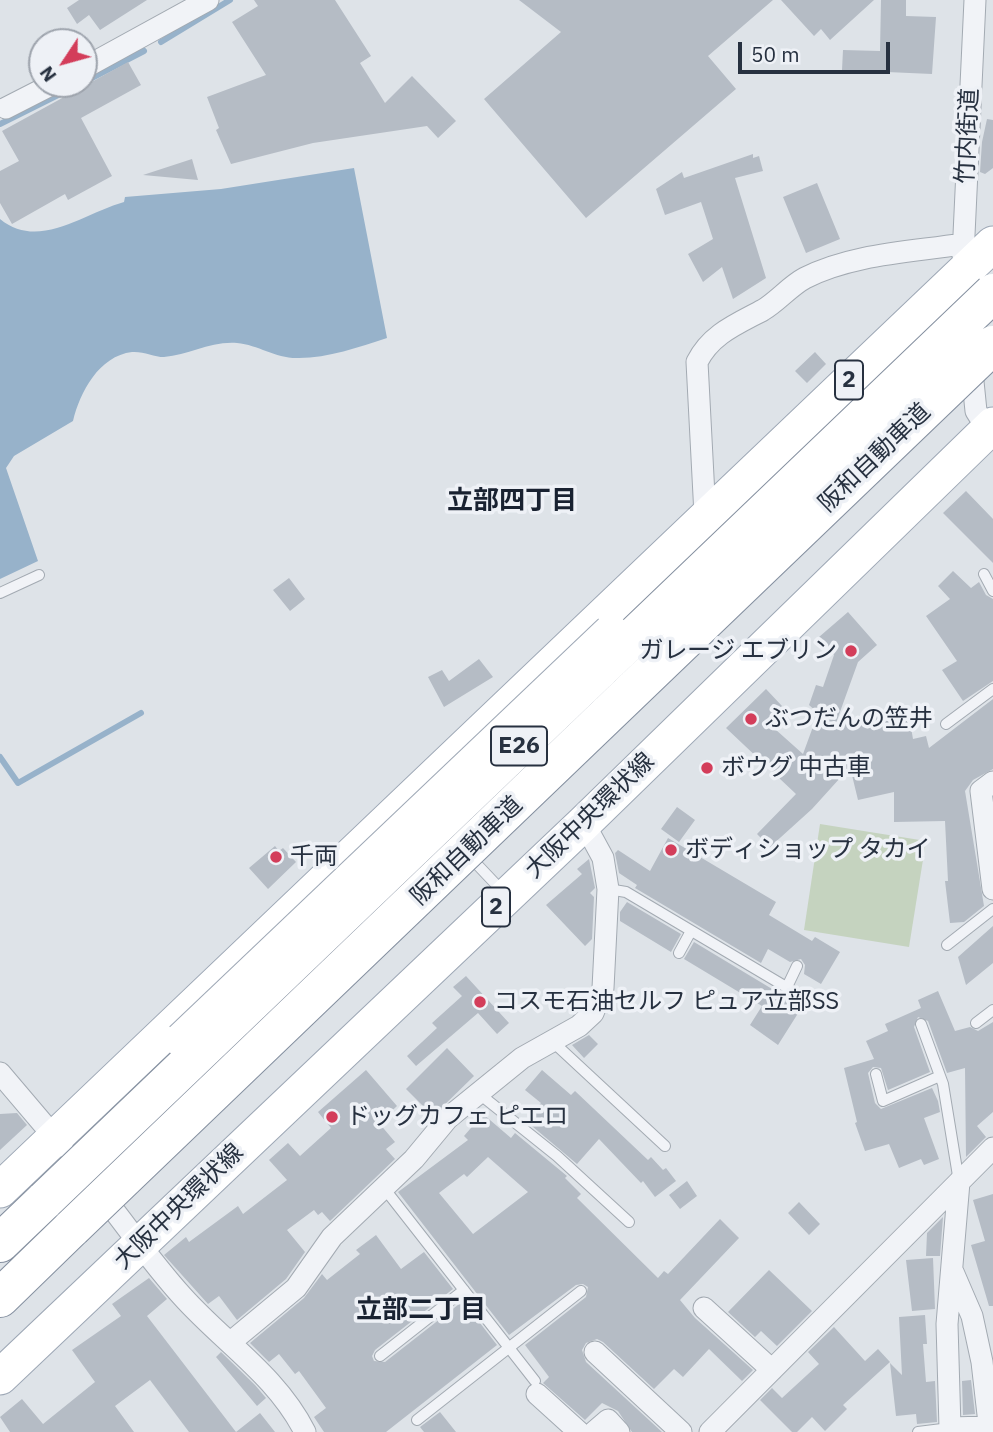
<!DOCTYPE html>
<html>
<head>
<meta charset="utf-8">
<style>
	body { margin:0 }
	#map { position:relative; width:993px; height:1432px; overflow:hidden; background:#dee3e8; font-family:"IBM Plex Sans",sans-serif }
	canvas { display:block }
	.north { position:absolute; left:28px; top:28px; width:70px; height:70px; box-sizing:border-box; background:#eef1f6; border:2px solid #9ea4ad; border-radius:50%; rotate:234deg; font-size:19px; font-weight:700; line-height:28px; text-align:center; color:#273140 }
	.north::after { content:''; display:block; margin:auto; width:24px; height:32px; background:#d33d5a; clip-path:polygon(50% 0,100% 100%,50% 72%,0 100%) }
	.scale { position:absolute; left:738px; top:42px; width:152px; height:32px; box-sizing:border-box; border:4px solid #273140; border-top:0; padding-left:9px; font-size:21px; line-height:24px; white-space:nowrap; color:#273140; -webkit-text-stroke:5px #eef1f6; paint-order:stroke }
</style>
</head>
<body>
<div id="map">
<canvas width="993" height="1432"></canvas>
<div class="north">N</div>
<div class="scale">50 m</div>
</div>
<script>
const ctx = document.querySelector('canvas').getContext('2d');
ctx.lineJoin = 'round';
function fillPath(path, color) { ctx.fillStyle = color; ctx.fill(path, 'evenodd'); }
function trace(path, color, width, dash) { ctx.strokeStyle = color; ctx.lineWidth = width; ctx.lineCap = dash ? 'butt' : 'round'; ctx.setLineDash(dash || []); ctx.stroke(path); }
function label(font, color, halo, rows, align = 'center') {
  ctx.font = font + ' "IBM Plex Sans","Noto Sans JP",sans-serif'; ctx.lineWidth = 7; ctx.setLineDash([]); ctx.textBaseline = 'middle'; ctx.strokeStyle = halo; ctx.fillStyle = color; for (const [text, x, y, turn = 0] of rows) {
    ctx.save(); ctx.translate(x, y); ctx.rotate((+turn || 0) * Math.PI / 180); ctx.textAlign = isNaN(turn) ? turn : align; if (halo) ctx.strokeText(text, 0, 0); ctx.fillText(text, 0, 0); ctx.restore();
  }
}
const green = new Path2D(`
	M820 824 926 841 909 947 804 930Z`);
const water = new Path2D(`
	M354 168 387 338C359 347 328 358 299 358 276 359 259 345 237 343 210 341 189 355 164 357 154 357 143 351 132 352 99 356 80 392 73 421L14 456 6 468 38 561 0 579V219C39 251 84 213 124 202L125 197 221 189Z`);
const stream = new Path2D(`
	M161 42 230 0
	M84 82 144 51
	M0 124 80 84
	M0 757 18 783 141 713`);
const building = new Path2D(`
	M79 0H147L100 30 89 15 77 24 67 8Z
	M254 0H335L371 56 360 63 385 103 412 76 456 121 438 138 427 126 313 143 231 164 216 130 219 128 207 97 266 75 232 22 258 6Z
	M519 0H773L708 56 736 89 586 218 484 99 561 32Z
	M781 0H874L830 40 821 29 814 36Z
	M881 0H906V16L936 17 932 74 842 70 843 50 880 51Z
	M128 62 141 85 81 118 112 176 68 200 65 194 12 224 0 203V171L19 161 2 131Z
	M987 119 993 120V168L985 174 980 172 982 142Z
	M753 154V158L759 156 763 171 735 178 766 278 733 299 722 267 703 282 688 254 713 239 701 202 665 215 656 189 682 172 684 178Z
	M192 159 198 180 143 175Z
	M817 183 840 239 806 253 783 197Z
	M815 352 826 364 807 383 795 371Z
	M966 491 993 519V563L943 513Z
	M953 571 971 588 979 582 986 595 993 599V681L963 701 942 670 957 661 926 616 950 599 938 586Z
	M289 578 305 599 290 611 273 590Z
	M848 612 877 645 858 662 836 723 908 710 913 739 926 736 929 748 993 699V769L973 780 965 791 984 906 964 922 950 923 945 881H948L945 821 894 822V792L858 800 850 767 812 809 770 847 757 834 796 794 726 728 766 689 782 706 766 721 803 754 818 713 809 705 816 685 823 687 834 655 819 637Z
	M479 659 493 677 444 707 428 677 442 670 449 681Z
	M677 807 695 820 679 842 661 829Z
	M668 838 776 902 769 915 812 941 815 937 840 952 821 984 804 974 805 965 801 959 790 962 768 949 761 963 635 888 637 885 619 873 615 853 618 850 650 871Z
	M275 846 279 851 283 848 296 862 268 889 249 868Z
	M589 859 595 888 590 893 594 897 592 939 585 946 546 905 582 874 577 869Z
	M627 902 681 934 671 952 620 921V912Z
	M993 926V963L966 985 958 957Z
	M694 942 802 1007 778 1045 750 1025 762 1006 684 959Z
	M466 976 509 1023 497 1034 478 1013 416 1066 407 1056 437 1028 432 1023 462 996 453 987Z
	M938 991 955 1031 970 1027 978 1031 993 1022V1112L977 1126 986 1137 966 1157 965 1068 947 1073 928 1021 918 1017 914 1027 930 1072 888 1090 881 1068 873 1067 868 1073 875 1103 881 1109 932 1088 938 1101 940 1112 924 1118 939 1159 924 1165 921 1159 899 1168 889 1144 865 1151 855 1123 857 1122 844 1068 874 1059 866 1041 888 1031 885 1024 921 1008 918 1000Z
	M589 1035 598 1044 584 1058 572 1045Z
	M447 1048 474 1076 433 1116 406 1089Z
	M366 1070 397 1106 379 1123 395 1142 386 1149 395 1159 330 1221 322 1212 318 1215 314 1210 287 1230 305 1252 286 1279 237 1320 219 1296 208 1304 164 1255 186 1237 189 1242 238 1206 243 1214 287 1180 269 1160 288 1143 300 1156 331 1128 318 1112Z
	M542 1070 571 1095 575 1091 648 1160 651 1157 663 1170 666 1168 676 1181 655 1197 643 1181 641 1183 599 1139 577 1164 526 1121 541 1103 525 1090Z
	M17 1113 27 1125 0 1150V1114Z
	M483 1114 511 1138 515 1133 567 1176 565 1178 581 1194 577 1198 658 1278 664 1271 668 1274 720 1219 739 1238 680 1300 695 1318 753 1370 742 1381 709 1349 683 1377 674 1369 654 1389 603 1342 597 1339 586 1343 582 1350 586 1362 662 1432H632L618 1411 602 1403 585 1420 543 1383 549 1377 525 1345 586 1297 588 1287 583 1284 576 1285 509 1335 398 1192 468 1140 464 1136ZM488 1157 528 1192 473 1234 439 1193 464 1174 467 1177Z
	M687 1181 697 1196 680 1209 669 1195Z
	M993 1194V1306H989L971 1245 985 1241 973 1200Z
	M799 1202 820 1224 809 1235 788 1213Z
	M943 1217 940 1256H926L927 1233Z
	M376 1235 401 1269 424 1252 453 1289 375 1350 372 1356 374 1361 385 1362 463 1301 497 1345 386 1432H324L314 1417 326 1408 299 1371 295 1374 279 1354 269 1362 250 1343 304 1298 322 1274 327 1280 360 1254 356 1250Z
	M933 1258 935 1309 912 1311 906 1260Z
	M769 1270 812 1311 777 1346 761 1331 755 1337 728 1312Z
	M149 1278 167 1299 147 1316 236 1432 260 1413 275 1432H189L150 1380 115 1406 134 1432H10L0 1417 22 1399 43 1424 95 1382 72 1350 121 1316 112 1304Z
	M925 1315 927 1344H923L926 1382 935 1381 937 1422 917 1424 916 1414 896 1416 890 1363 902 1375 899 1317Z
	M834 1327 865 1361 878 1349 890 1362 843 1405 847 1409 825 1431 812 1417 797 1432H792L760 1400 772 1388 782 1398 819 1364 808 1352Z
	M221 1352 255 1385 266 1398 257 1406 216 1357Z
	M971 1380 975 1414 963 1415 962 1381Z
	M440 1412 456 1432H424L420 1427Z`);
const lane = new Path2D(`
	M984 574 993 591
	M0 593 39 575
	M946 724 993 689
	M470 857 505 894
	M608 889 626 892 803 997
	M947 945 993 909
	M679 953 691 931
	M787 987 797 966
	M976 1023 993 1010
	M921 1024 943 1084 959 1182
	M552 1041 665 1146
	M876 1074 883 1101 940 1076
	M477 1092 557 1156 629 1222
	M384 1188 535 1381
	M380 1356 464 1290
	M417 1420 581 1291
	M918 1432 950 1428`);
const street = new Path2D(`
	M84 68 208 0
	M6 108 53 84
	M963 256 975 0
	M971 362 976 411 993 438
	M705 515 697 362C711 334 737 324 763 310 778 301 790 286 805 278 852 254 911 252 962 244
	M993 782 981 791 993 889
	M0 1073 62 1146
	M959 1182 947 1324 950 1428 988 1427
	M98 1190C126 1225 152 1263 182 1296 224 1343 276 1375 305 1432
	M953 1272 972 1316 982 1362 990 1432
	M704 1308 772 1370
	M232 1341 296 1288 332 1237 414 1159 448 1118 522 1058 579 1026 593 1013 603 988 608 889 603 858 584 823
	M595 1352 681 1432
	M537 1394 579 1432
	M594 1432 608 1420 619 1432
	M710 1432 993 1148`);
const primary = new Path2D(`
	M0 1190 993 244
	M0 1377 584 823 993 425`);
const highway = new Path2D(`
	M0 1243 45 1200
	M0 1298 72 1228`);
const primaryBridge = new Path2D(`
	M182 1040 611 632`);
const highwayBridge = new Path2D(`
	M45 1200 993 293
	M72 1228 993 345`);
const markers = [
	[851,651,7,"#d33d5a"],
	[751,719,7,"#d33d5a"],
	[707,768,7,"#d33d5a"],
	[671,850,7,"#d33d5a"],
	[276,857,7,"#d33d5a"],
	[480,1002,7,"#d33d5a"],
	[332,1117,7,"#d33d5a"]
];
const shields = [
	[849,380,28],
	[519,746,56],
	[496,907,28]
];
const shieldNames = [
	["2",849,380],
	["E26",519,746],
	["2",496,907]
];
const streetNames = [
	["竹内街道",968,136,-87],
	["阪和自動車道",875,458,-44],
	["大阪中央環状線",590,816,-44],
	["阪和自動車道",467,851,-44],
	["大阪中央環状線",179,1207,-44]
];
const poiNames = [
	["ガレージ エブリン",837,651,"right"],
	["ぶつだんの笠井",765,719],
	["ボウグ 中古車",721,768],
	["ボディショップ タカイ",685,850],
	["千両",290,857],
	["コスモ石油セルフ ピュア立部SS",494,1002],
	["ドッグカフェ ピエロ",346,1117]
];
const neighbourhoodNames = [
	["立部四丁目",512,501],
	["立部二丁目",421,1310]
];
fillPath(green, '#c5d3bf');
fillPath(water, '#97b2ca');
trace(stream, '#97b2ca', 6);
fillPath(building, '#b5bcc5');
trace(lane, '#a3aab2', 12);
trace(street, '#a3aab2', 23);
trace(primary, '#9da7b5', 37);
trace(highway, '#8590a0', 40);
trace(lane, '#f1f3f7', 10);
trace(street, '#f1f3f7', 21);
trace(primary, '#fff', 35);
trace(highway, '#fff', 38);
trace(primaryBridge, '#9da7b5', 37, []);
trace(highwayBridge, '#8590a0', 40, []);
trace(primaryBridge, '#fff', 35);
trace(highwayBridge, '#fff', 38);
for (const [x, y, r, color] of markers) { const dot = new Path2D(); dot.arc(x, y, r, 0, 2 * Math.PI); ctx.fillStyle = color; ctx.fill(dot); trace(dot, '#eef1f6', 2.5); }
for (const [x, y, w] of shields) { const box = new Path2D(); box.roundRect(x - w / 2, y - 19.5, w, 39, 5); ctx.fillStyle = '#eef1f6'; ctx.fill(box); trace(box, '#273140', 2); }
label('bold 23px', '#273140', null, shieldNames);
label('24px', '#273140', '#eef1f6', streetNames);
label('24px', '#273140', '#eef1f6', poiNames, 'left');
label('bold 26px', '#192231', '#eef1f6', neighbourhoodNames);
</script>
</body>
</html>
